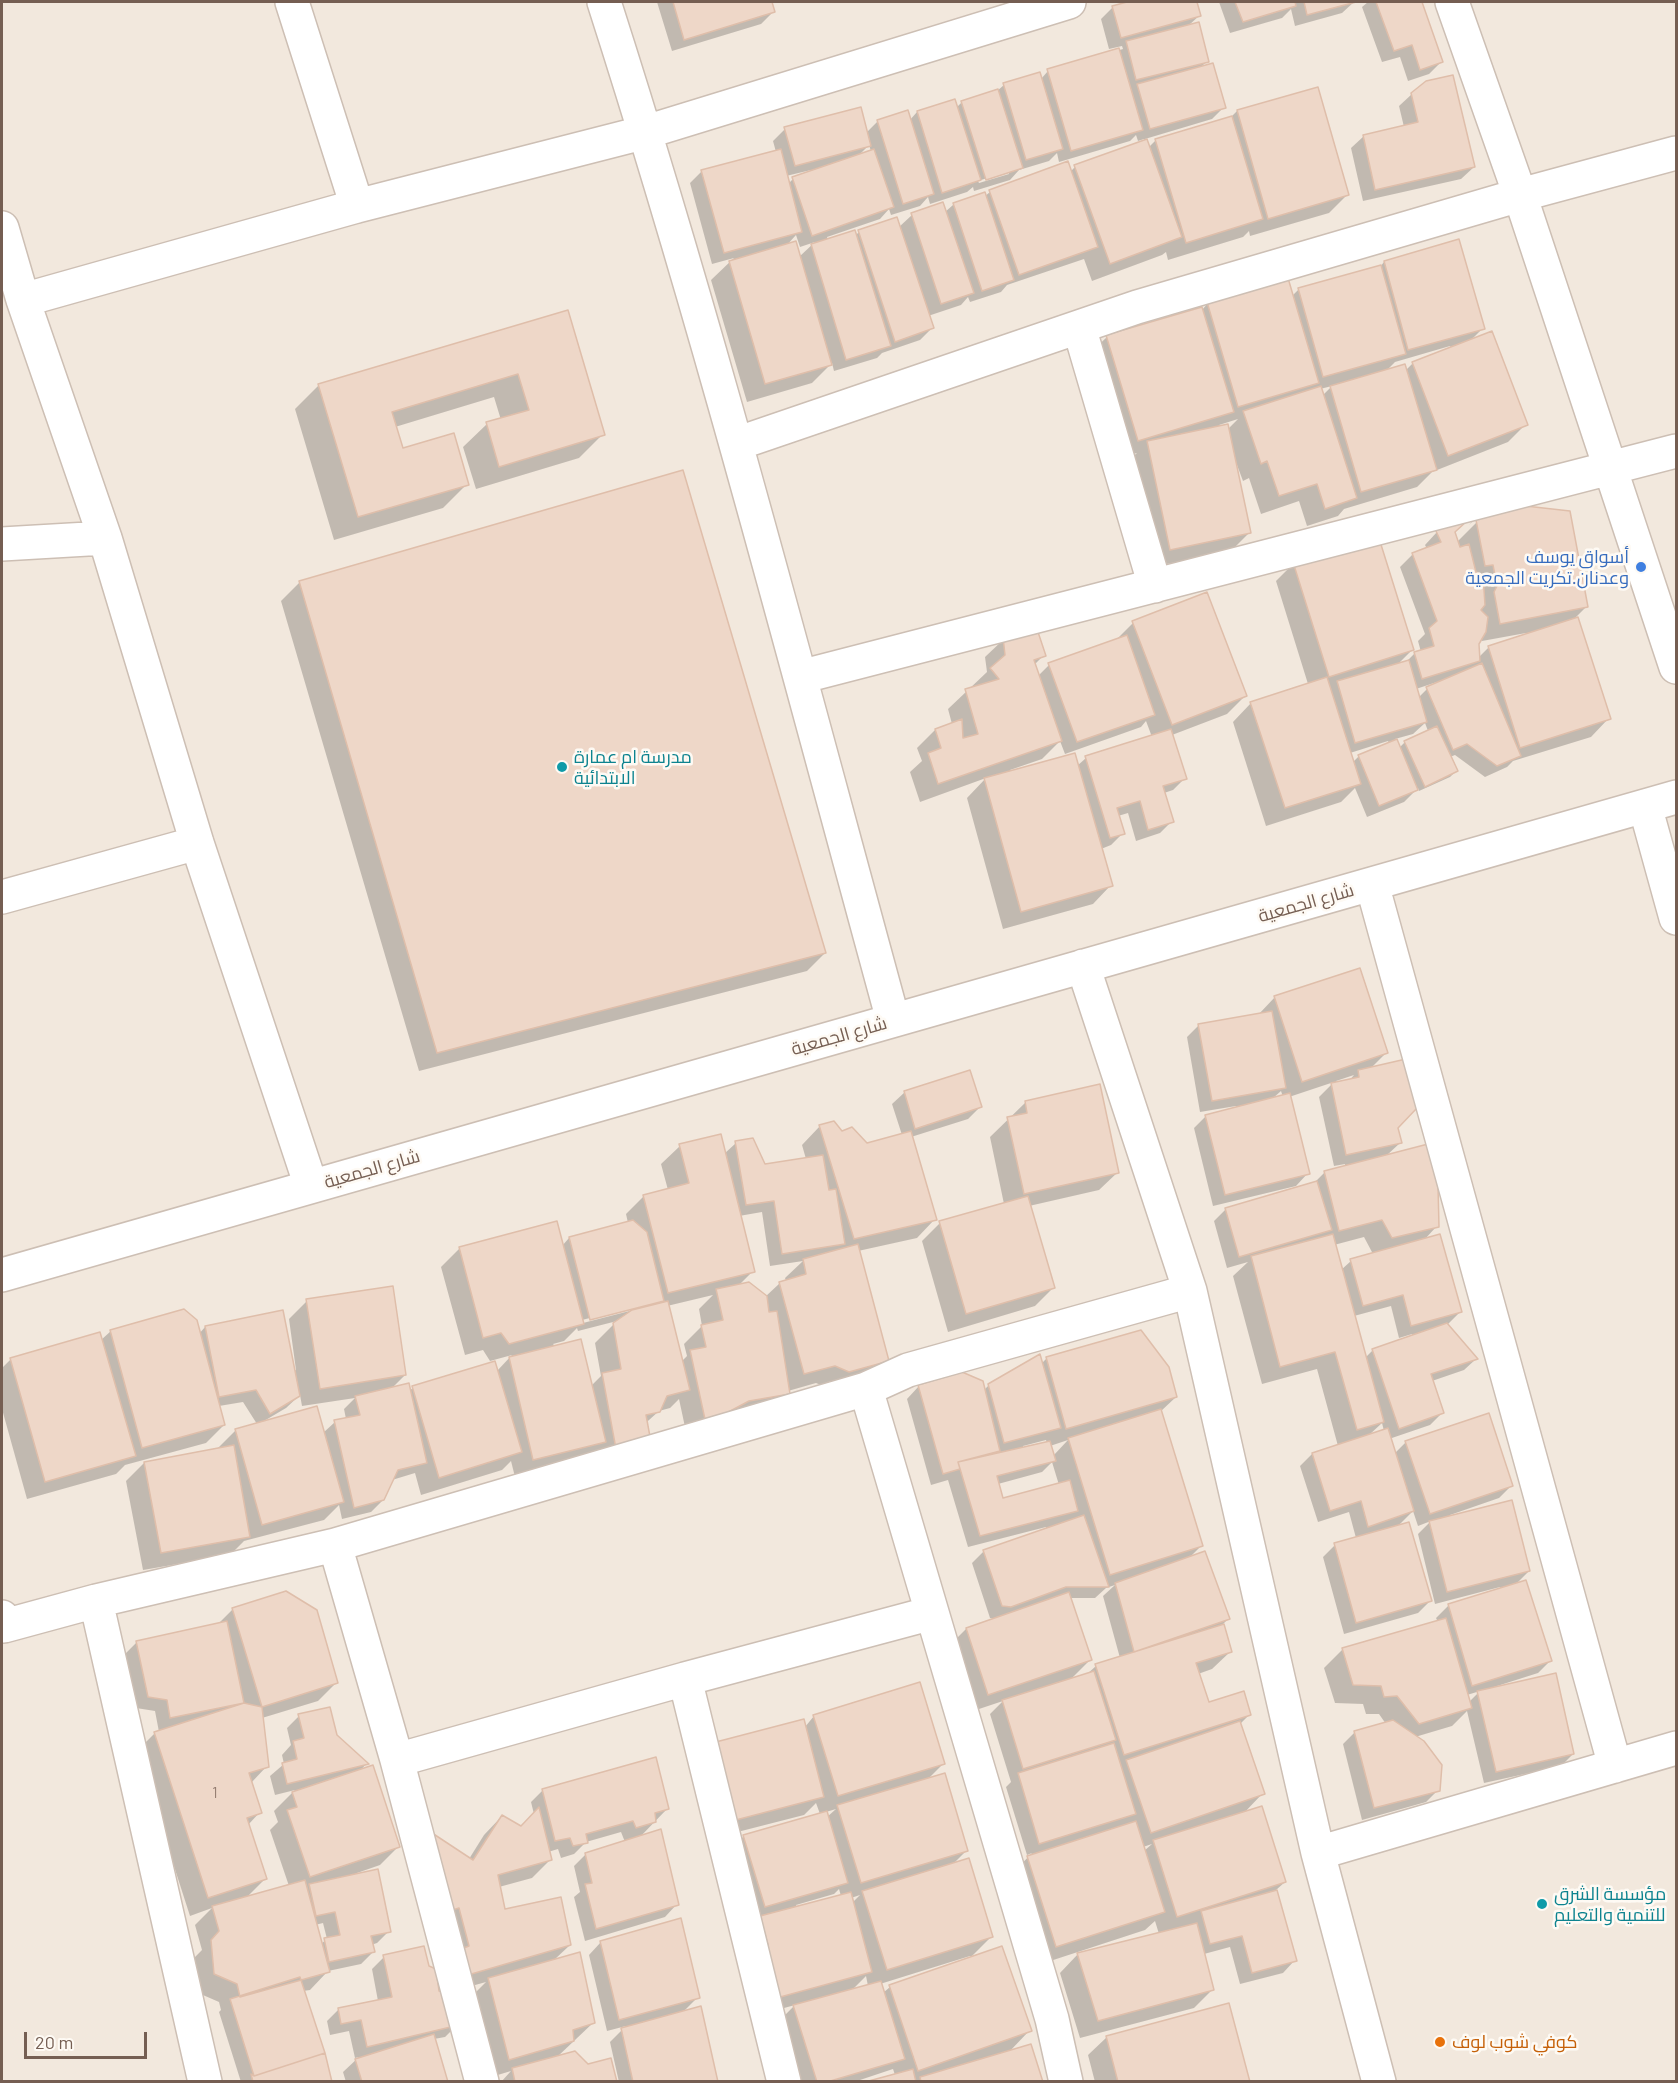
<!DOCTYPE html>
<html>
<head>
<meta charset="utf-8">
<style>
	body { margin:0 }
	#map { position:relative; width:1678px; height:2083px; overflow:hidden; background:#fbf6ee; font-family:Barlow,sans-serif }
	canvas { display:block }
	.frame { position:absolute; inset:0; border:3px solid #755e52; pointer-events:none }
	.scale { position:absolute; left:24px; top:2032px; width:123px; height:27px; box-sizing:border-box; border:3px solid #755e52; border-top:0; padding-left:8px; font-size:18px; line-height:21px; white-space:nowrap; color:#755e52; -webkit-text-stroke:4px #fefaf4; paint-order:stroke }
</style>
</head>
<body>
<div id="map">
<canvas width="1678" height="2083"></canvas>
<div class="frame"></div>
<div class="scale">20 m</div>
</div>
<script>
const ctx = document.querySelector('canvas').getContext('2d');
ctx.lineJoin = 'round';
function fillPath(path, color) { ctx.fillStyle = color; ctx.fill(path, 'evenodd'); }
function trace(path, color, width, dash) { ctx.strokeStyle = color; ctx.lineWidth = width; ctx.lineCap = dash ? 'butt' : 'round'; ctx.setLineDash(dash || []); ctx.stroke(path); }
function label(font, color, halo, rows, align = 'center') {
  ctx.font = font + ' Barlow,Cairo,sans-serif'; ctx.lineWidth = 5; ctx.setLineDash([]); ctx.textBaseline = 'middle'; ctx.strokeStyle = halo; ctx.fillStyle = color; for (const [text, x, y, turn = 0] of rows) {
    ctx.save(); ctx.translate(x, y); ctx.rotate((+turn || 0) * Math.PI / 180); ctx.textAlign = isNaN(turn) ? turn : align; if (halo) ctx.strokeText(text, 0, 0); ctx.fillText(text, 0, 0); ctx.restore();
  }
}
const residential = new Path2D(`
	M2 2H1676V2081H2Z`);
const shadow = new Path2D(`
	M657 2H770L773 12 761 24 672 51Z
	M1132 2H1196L1200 15 1188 26 1207 61 1200 68 1224 107 1212 119 1145 139 1148 148 1156 140 1231 117 1237 111 1347 195 1329 213 1250 236 1249 231 1243 237 1168 260 1166 252 1162 255 1092 281 1084 259 1007 285 1001 292 970 302 968 297 961 305 928 316 932 328 920 340 882 353 877 358 834 371 832 363 812 383 747 402 711 280 734 258 712 264 690 183 702 171 776 152 773 141 785 129 866 133 878 121H909L917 112 954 100 956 108 962 102 997 91 1004 85 1041 79 1048 71 1123 49 1122 46 1109 49 1101 19 1113 7ZM1136 135 1138 141 1144 139 1145 141 1075 167 1070 172 990 192 984 197V194L953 205 945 212 912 215 899 227 859 232 855 236 828 240 827 237 880 219 889 209 891 215 920 206 928 197 930 204 967 192 973 187 974 191 1010 180 1019 170 1049 161 1057 153 1059 162 1130 141ZM869 145 871 151 859 155ZM811 170 812 172 793 179 788 184 786 176ZM1009 171V174L979 183 978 181ZM796 235 800 247 815 242 799 257 786 246Z
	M1219 2H1354L1342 13 1295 26 1291 9 1282 18 1230 33Z
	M1368 2H1420L1441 62 1429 74 1408 81 1400 57 1382 62 1362 7Z
	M1412 94 1474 167 1461 179 1363 201 1351 148 1364 136 1404 127 1399 106Z
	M1384 262 1483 328 1470 341 1526 424 1508 442 1432 472 1417 487 1344 509 1338 516 1307 526 1299 501 1261 514 1249 478 1243 481 1237 465 1235 466 1249 533 1231 551 1152 567 1129 460 1137 453 1119 458 1088 355 1107 337 1202 310 1208 303 1292 296 1299 289 1380 267ZM1450 346 1451 348 1413 363 1406 370 1386 371 1395 362ZM1332 386 1322 396 1320 389ZM1238 419 1228 429 1220 427 1219 425Z
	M567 312 603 434 579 458 476 489 463 447 487 424 501 420 494 397 395 427 402 449 467 484 443 508 334 540 295 409 319 385Z
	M1490 503 1586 607 1573 620 1609 718 1591 737 1513 761 1507 767 1485 777 1455 755 1450 757 1456 771 1450 777 1419 791 1418 788 1404 802 1367 817 1355 788 1341 802 1266 826 1233 722 1251 703 1308 684 1276 581 1294 563 1412 650 1397 665 1405 663 1414 654 1421 652 1418 641 1425 634 1400 567 1412 555 1427 549 1425 545 1437 532H1454L1457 542 1482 517 1480 515 1469 525ZM1526 633 1527 635 1489 647 1478 658V644L1481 638 1482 641ZM1437 682 1438 684 1427 689 1418 698 1416 689ZM1425 723 1428 731 1405 742 1399 748 1395 739 1413 734ZM1388 741 1389 743 1359 756 1353 762 1350 753Z
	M300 582 825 953 807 971 419 1071 281 601Z
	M1133 623 1245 696 1227 714 1172 735 1185 778 1173 790 1164 793 1172 821 1160 833 1136 841 1128 813 1118 816 1123 833 1111 845 1101 849 1111 885 1093 904 1003 929 967 798 986 778 920 802 910 772 922 761 917 748 935 730 952 724 948 709 987 672 985 657 1004 639 1044 655 1034 665 1038 676 1049 665 1115 641ZM1146 721 1152 737 1086 758 1077 766 1011 773 1010 770 1042 759 1060 741 1065 754 1141 727Z
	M1275 997 1386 1053 1370 1069 1397 1128 1400 1143 1386 1156 1437 1226 1424 1240 1460 1312 1447 1325 1476 1359 1464 1370 1432 1381 1442 1413 1430 1425 1389 1439 1394 1454 1406 1442 1511 1486 1499 1498 1450 1515V1517L1529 1571 1514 1586 1550 1661 1538 1673 1494 1687 1573 1754 1561 1766 1484 1783 1467 1711 1452 1726 1415 1737 1438 1790 1426 1802 1362 1820 1343 1744 1355 1732 1386 1724 1379 1714H1366L1363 1704 1335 1703 1324 1668 1343 1649 1438 1622 1436 1618 1448 1606 1501 1590 1500 1587 1435 1604 1418 1534 1431 1521 1418 1526 1413 1511 1397 1527 1430 1601 1418 1613 1344 1634 1323 1557 1335 1545 1356 1538 1349 1512 1318 1522 1300 1466 1312 1454 1338 1446 1317 1369 1262 1384 1233 1276 1248 1262 1227 1268 1214 1221 1226 1209 1313 1184 1325 1172 1345 1167V1164L1334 1166 1319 1097 1334 1082 1289 1097 1308 1173 1296 1186 1213 1206 1194 1128 1206 1116 1237 1108 1236 1106 1200 1112 1187 1037 1199 1025 1258 1015ZM1354 1075 1349 1081 1337 1083 1336 1081ZM1281 1091 1283 1097 1272 1099ZM1364 1237 1373 1254 1351 1261 1341 1270 1334 1245ZM1391 1306 1399 1338 1412 1334V1337L1373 1350 1365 1358 1354 1316ZM1382 1423 1384 1431 1368 1436ZM1480 1691 1469 1702 1467 1695Z
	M905 1092 980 1107 968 1119 911 1137 935 1219 917 1238 858 1251 887 1360 869 1378 830 1389 816 1383 788 1391V1393L770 1412 688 1441 679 1399 670 1408 659 1411 598 1466 595 1451 586 1460 515 1477 511 1461 502 1470 421 1495 415 1473 392 1480 383 1500 371 1512 342 1519 339 1505 324 1520 244 1541 230 1555 143 1570 126 1481 144 1463 218 1448 236 1430 257 1424 243 1402 219 1406 224 1425 206 1443 125 1465 116 1474 27 1499 2 1409V1368L11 1359 101 1340 111 1331 199 1334 205 1327 294 1371 296 1370 289 1319 307 1301 405 1375 391 1389 409 1391 413 1388 497 1371 512 1355 490 1361 483 1350 465 1355 441 1267 459 1249 555 1223 562 1246 569 1238 628 1223 626 1214 644 1196 668 1190 661 1164 680 1146 724 1154 736 1143 764 1166 806 1159 802 1145 820 1126 841 1132 867 1145 902 1135 892 1104ZM762 1212 770 1266 803 1261 785 1278 786 1281 780 1283 765 1297 738 1286 753 1271 739 1216ZM713 1295 699 1309 702 1326 684 1344 687 1356 681 1362 667 1306ZM649 1303V1306L583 1323 582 1320ZM617 1321 595 1343 601 1376 591 1386 553 1344 564 1341 577 1328 578 1331ZM300 1395 302 1406 355 1398 344 1409 346 1419 335 1422 323 1433 264 1421 286 1408Z
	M1026 1102 1118 1172 1099 1190 1029 1206 1053 1288 1035 1306 948 1332 922 1241 940 1223 1004 1204 990 1137Z
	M1140 1332 1176 1397 1160 1412 1202 1545 1188 1559 1228 1619 1223 1624 1231 1651 1212 1669 1198 1674 1208 1704 1250 1714 1239 1725 1263 1793 1243 1814 1285 1882 1276 1890 1295 1960 1283 1973 1240 1984 1230 1947 1204 1954 1212 1990 1194 2008 1080 2038 1060 1973 1078 1954 1159 1934 1155 1921 1145 1930 1038 1965 1010 1876 1032 1853 1027 1855 1006 1787 1011 1782 990 1714 1003 1701 970 1712 948 1647 966 1629 996 1619 990 1618 972 1563 984 1551 1046 1530V1527L968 1547 948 1480 931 1485 907 1399 919 1386 984 1390 989 1385 1041 1364 1046 1359ZM1046 1440 1047 1443 1023 1448V1446ZM1068 1440 1053 1456 1050 1446ZM1052 1462 1059 1485 1002 1499 998 1484 1042 1472ZM1115 1585 1103 1596 1120 1658 1096 1666 1086 1675 1069 1681 1090 1660 1069 1598H1095L1106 1588ZM1152 1844 1144 1851 1143 1847Z
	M286 1593 336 1683 318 1701 262 1718 267 1766 251 1783 260 1812 248 1825 265 1879 246 1898 289 1886 270 1830 278 1822 274 1811 295 1790 275 1795 270 1776 284 1764 282 1755 291 1745 287 1728 299 1716 335 1736 366 1764 360 1771 398 1847 380 1865 357 1873 389 1931 377 1943 371 1945 373 1952 361 1964 328 1971 310 1990 303 1991 330 2082H241L219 2012 221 2010 219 2002 196 1992 193 1959 202 1950 195 1925 212 1908 190 1916 137 1751 155 1733 159 1732 155 1711 136 1708 125 1654 137 1642 217 1625 232 1610ZM323 1923 327 1939 321 1944 315 1925Z
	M814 1716 944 1763 927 1780 966 1851 952 1865 992 1936 971 1957 970 1956 880 1984 883 1993 890 1987 1002 1947 1030 2030 1009 2052 1041 2082H870L895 2075 893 2069 854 2082H801L782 2018 795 2005 755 2016 743 1936 764 1915 753 1918 732 1848 744 1836 820 1814 816 1803 804 1815 714 1838ZM836 1809 827 1817 826 1812ZM839 1889 841 1896 797 1908 796 1905 834 1894ZM860 1895 852 1903 851 1898ZM866 1976 868 1986 852 1990Z
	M543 1790 667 1809 639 1838 677 1904 665 1917 585 1941 574 1897 580 1892 574 1866 586 1854 625 1842 621 1832 586 1842 574 1854 561 1858 558 1849 548 1852 550 1860 532 1878 499 1887 504 1911 570 1945 553 1961 594 2022 556 2058 587 2066 615 2082H501L511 2071 491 2077 470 1998 486 1982 450 1992 441 1925 469 1859 484 1835 502 1816 520 1827 534 1814 531 1802Z
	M601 1942 698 1997 682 2013 717 2082H619L610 2042 626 2026 607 2031 589 1955Z
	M384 1957 457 2025 445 2037 434 2039 446 2082H346L343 2072 359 2057 355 2058 349 2031 330 2035 327 2021 339 2009 378 2001 372 1969Z
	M1107 2037 1248 2082H1095L1088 2055Z`);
const building = new Path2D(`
	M673 2H772L775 12 684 40Z
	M1127 2H1197L1201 16 1121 38 1112 6Z
	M1235 2H1295L1296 6 1243 22Z
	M1304 2H1356L1307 15Z
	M1376 2H1422L1443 62 1420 70 1412 45 1394 51Z
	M1199 22 1209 62 1136 80 1126 41Z
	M1119 48 1143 130 1071 151 1047 69Z
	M1213 63 1226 108 1150 129 1137 84Z
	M1040 72 1063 149 1026 160 1003 83Z
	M1453 75 1475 167 1375 190 1363 135 1418 122 1411 93 1426 81Z
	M1318 87 1349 195 1268 219 1237 110Z
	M998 89 1023 168 986 180 961 101Z
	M955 99 981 180 942 193 917 111Z
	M861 107 871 146 795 166 784 127Z
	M908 110 934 194 903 204 877 120Z
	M1232 116 1263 219 1186 243 1155 139Z
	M1147 139 1182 237 1110 264 1074 165Z
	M781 149 802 232 724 253 701 170Z
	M874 149 894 207 812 236 792 177Z
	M1068 161 1098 247 1019 275 989 190Z
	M985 192 1014 280 982 291 953 203Z
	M943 202 974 293 941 304 911 213Z
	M897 217 934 328 895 342 858 230Z
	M855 230 891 346 846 360 811 244Z
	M1459 239 1485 329 1408 350 1384 261Z
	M796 241 832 365 765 384 729 261Z
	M1381 265 1406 354 1323 377 1298 288Z
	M1288 278 1319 383 1238 407 1207 302Z
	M1202 307 1234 412 1138 441 1106 335Z
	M568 310 605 435 499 467 486 422 529 410 518 374 392 412 403 448 454 433 469 485 358 517 318 384Z
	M1492 331 1528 425 1448 456 1412 362Z
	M1405 364 1437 470 1361 492 1330 386Z
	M1321 386 1357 498 1325 509 1317 484 1279 496 1267 461 1261 464 1243 411Z
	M1228 424 1251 533 1170 550 1147 441Z
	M683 470 826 953 437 1053 299 581Z
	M1490 502 1570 511 1588 607 1500 624 1494 592 1497 586 1493 565 1485 566 1476 520Z
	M1460 511 1467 521 1455 532 1460 547 1469 544 1476 572 1483 575 1485 605 1481 610 1488 617 1486 632 1479 644 1480 661 1422 679 1414 652 1434 646 1429 628 1437 621 1412 553 1441 542 1436 531Z
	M1378 535 1414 650 1329 677 1293 562Z
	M1207 592 1247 696 1172 725 1132 621Z
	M1578 617 1611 719 1520 748 1488 646Z
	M1036 626 1046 656 1034 660 1062 741 938 784 928 753 941 748 935 729 962 719 963 738 978 734 965 689 999 679 990 668 1005 655 1003 637Z
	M1127 635 1155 715 1077 742 1048 663Z
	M1409 660 1427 722 1355 743 1337 681Z
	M1482 663 1521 756 1497 766 1467 744 1453 750 1426 687Z
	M1327 677 1361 784 1285 808 1250 702Z
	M1437 726 1458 771 1425 787 1404 741Z
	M1171 729 1187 779 1163 786 1174 822 1148 830 1140 801 1117 808 1125 834 1110 838 1085 756Z
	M1397 739 1418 790 1379 806 1358 755Z
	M1075 753 1113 886 1021 912 984 778Z
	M1360 968 1388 1053 1302 1082 1274 996Z
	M1272 1011 1286 1088 1212 1101 1198 1024Z
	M1406 1059 1417 1108 1398 1128 1402 1143 1346 1155 1331 1083 1359 1077 1358 1070Z
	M970 1070 982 1107 915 1129 904 1091Z
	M1100 1084 1119 1173 1024 1194 1007 1117 1027 1113 1025 1101Z
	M1290 1093 1310 1174 1225 1195 1205 1115Z
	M834 1121 842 1131 852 1127 867 1143 911 1131 937 1220 854 1239 819 1125Z
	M721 1134 755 1272 668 1293 643 1195 689 1183 679 1144Z
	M753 1138 765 1164 823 1155 829 1190 836 1189 845 1244 782 1254 774 1201 746 1205 735 1141Z
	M1428 1144 1438 1186 1439 1227 1392 1238 1382 1220 1339 1231 1324 1171Z
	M1317 1181 1332 1230 1239 1257 1225 1208Z
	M1028 1196 1055 1288 966 1314 939 1221Z
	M633 1220 647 1232 664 1301 590 1320 569 1237Z
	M557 1221 584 1324 509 1344 501 1333 483 1338 459 1247Z
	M1333 1234 1384 1422 1357 1430 1335 1352 1280 1367 1251 1256Z
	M1440 1234 1462 1312 1411 1326 1403 1295 1363 1306 1350 1259Z
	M858 1244 889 1361 849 1372 835 1366 804 1374 779 1282 806 1274 803 1259Z
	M749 1282 767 1296 769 1312 777 1311 790 1394 749 1401 706 1424 690 1350 706 1347 701 1325 723 1320 716 1289Z
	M393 1286 406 1375 320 1389 306 1299Z
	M668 1301 690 1390 667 1396 660 1412 646 1415 651 1442 616 1449 602 1373 621 1369 613 1323 632 1310Z
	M184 1309 197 1320 225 1425 142 1448 110 1330Z
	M283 1310 300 1396 270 1414 256 1390 219 1397 205 1326Z
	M1447 1323 1478 1359 1431 1374 1444 1413 1399 1429 1372 1349Z
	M1141 1330 1169 1367 1177 1397 1066 1429 1046 1357Z
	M100 1332 136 1456 45 1482 10 1358Z
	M581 1339 606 1442 533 1460 509 1357Z
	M1040 1354 1061 1428 1004 1443 988 1384Z
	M495 1361 522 1452 439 1478 412 1386Z
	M962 1372 983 1381 1000 1451 958 1462 960 1469 943 1474 918 1385Z
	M409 1383 427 1463 398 1470 384 1500 354 1508 334 1420 360 1415 355 1396Z
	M317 1406 344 1502 262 1525 235 1429Z
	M1161 1409 1203 1546 1110 1575 1068 1438Z
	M1489 1413 1513 1486 1430 1514 1405 1441Z
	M1388 1428 1414 1511 1368 1527 1361 1501 1330 1511 1312 1453Z
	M1050 1441 1056 1461 997 1476 1003 1498 1070 1480 1078 1511 980 1536 958 1462Z
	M234 1445 250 1537 161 1553 144 1462Z
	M1512 1500 1530 1571 1447 1592 1429 1521Z
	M1084 1515 1109 1587H1066L1011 1607 1002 1606 983 1550Z
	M1409 1522 1432 1601 1356 1623 1334 1543Z
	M1205 1551 1230 1619 1134 1652 1115 1583Z
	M1526 1580 1552 1661 1472 1686 1448 1604Z
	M286 1591 317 1610 338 1683 262 1707 232 1608Z
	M1069 1592 1092 1660 988 1695 966 1628Z
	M1446 1618 1472 1708 1419 1724 1397 1696 1384 1697 1381 1686 1353 1685 1342 1648Z
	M227 1621 244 1703 170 1718 167 1700 148 1697 136 1641Z
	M1224 1624 1232 1652 1196 1663 1209 1702 1244 1691 1251 1715 1124 1755 1095 1664Z
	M1094 1671 1116 1740 1023 1769 1002 1700Z
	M1556 1673 1574 1754 1496 1772 1477 1691Z
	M920 1682 945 1764 838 1796 813 1715Z
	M244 1703 262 1707 269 1767 249 1773 262 1813 247 1818 267 1879 208 1898 154 1732Z
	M330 1707 337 1735 369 1764 287 1784 282 1763 297 1759 293 1741 304 1738 298 1714Z
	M804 1719 824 1797 732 1821 712 1743Z
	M1393 1720 1424 1741 1442 1765 1440 1791 1374 1808 1354 1731Z
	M1240 1721 1265 1794 1151 1833 1126 1760Z
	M1114 1743 1136 1814 1039 1844 1018 1773Z
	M656 1757 669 1809 655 1813 656 1822 636 1828 633 1821 586 1834 588 1843 573 1846 570 1838 555 1841 542 1789Z
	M373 1765 400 1847 310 1877 287 1810 297 1807 292 1792Z
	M945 1773 968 1851 861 1883 837 1805Z
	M1262 1806 1286 1882 1177 1917 1153 1840Z
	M539 1807 552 1860 498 1875 505 1909 561 1897 571 1945 468 1975 461 1949 469 1946 459 1908 446 1912 426 1829 473 1860 502 1815 521 1826Z
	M827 1811 848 1883 765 1907 743 1835Z
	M1136 1821 1165 1912 1056 1947 1027 1856Z
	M661 1829 679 1905 596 1929 585 1884 592 1883 585 1853Z
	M969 1858 993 1937 887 1970 862 1891Z
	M378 1869 391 1932 371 1936 375 1952 329 1962 324 1938 340 1935 335 1912 316 1916 309 1884Z
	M305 1880 330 1972 240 1997 237 1984 214 1974 211 1940 219 1931 212 1906Z
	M1277 1890 1297 1961 1252 1973 1242 1936 1210 1944 1201 1911Z
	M851 1892 872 1972 773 1999 760 1951 768 1945 760 1916Z
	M681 1918 700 1998 619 2020 600 1941Z
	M1197 1923 1214 1990 1098 2021 1077 1953Z
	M424 1946 429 1966 436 1969 439 1991 451 1993 459 2025 367 2047 361 2020 341 2024 338 2008 392 1997 383 1955Z
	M1002 1946 1032 2031 918 2071 889 1985Z
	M580 1952 595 2023 573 2030 574 2041 509 2060 488 1978Z
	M300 1977 325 2053 254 2076 230 1999Z
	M881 1981 905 2059 827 2082H817L793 2005Z
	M1229 2003 1250 2082H1118L1106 2036Z
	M701 2006 718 2082H633L621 2028Z
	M434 2034 448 2082H362L355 2059Z
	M1031 2044 1043 2082H921L920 2077Z
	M575 2051 588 2064 611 2058 617 2082H515L512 2068Z
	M325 2053 332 2082H253L251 2074 254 2076Z
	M913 2069 916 2082H865Z`);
const minor = new Path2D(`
	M292 2 357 206
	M604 2C712 338 800 680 893 1020
	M1452 2 1520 195 1676 667
	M2 228 23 300 105 538 197 843 311 1186
	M23 300 357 206 646 132 1069 2
	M1079 327 1155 586
	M736 444 1137 307 1520 195 1676 153
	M2 544 105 538
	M800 677 1676 451
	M1645 806 1676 918
	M1372 884 1615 1766
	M2 897 197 843
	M1083 966 1190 1291 1318 1853 1379 2082
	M2 1275 1676 797
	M335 1545 397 1760 482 2082
	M96 1601 335 1545 866 1389
	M2 1617 4 1626 96 1601 205 2082
	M685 1679 932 1613
	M397 1760 685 1679 784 2082
	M1318 1853 1676 1748
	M1066 2082 1052 2019 866 1389 908 1370 1190 1291`);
const markers = [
	[1641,567,6,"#3f7fe0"],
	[562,767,6,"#0f9aa8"],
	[1542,1904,6,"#0f9aa8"],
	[1440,2042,6,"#e8710a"]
];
const numberNames = [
	["1",215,1793]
];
const shopNames = [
	["أسواق يوسف",1629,557],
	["وعدنان.تكريت الجمعية",1629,578]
];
const cultureNames = [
	["مدرسة ام عمارة",574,757],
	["الابتدائية",574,778],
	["مؤسسة الشرق",1554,1894],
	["للتنمية والتعليم",1554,1915]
];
const streetNames = [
	["شارع الجمعية",1306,903,-16],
	["شارع الجمعية",839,1036,-16],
	["شارع الجمعية",372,1169,-16]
];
const foodNames = [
	["كوفي شوب لوف",1452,2042]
];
fillPath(residential, '#f2e8dd');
fillPath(shadow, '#0003');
fillPath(building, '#eed7c8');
trace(building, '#dfbeaa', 1.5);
trace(minor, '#cdbfb4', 36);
trace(minor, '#fff', 33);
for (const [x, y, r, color] of markers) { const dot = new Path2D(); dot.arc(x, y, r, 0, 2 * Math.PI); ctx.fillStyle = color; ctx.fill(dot); trace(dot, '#fefaf4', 2); }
label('15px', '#937c70', null, numberNames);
label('18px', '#366cbe', '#fefaf4', shopNames, 'right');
label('18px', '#0d838f', '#fefaf4', cultureNames, 'left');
label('18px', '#755e52', '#fefaf4', streetNames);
label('18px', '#c56008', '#fefaf4', foodNames, 'left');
</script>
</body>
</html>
